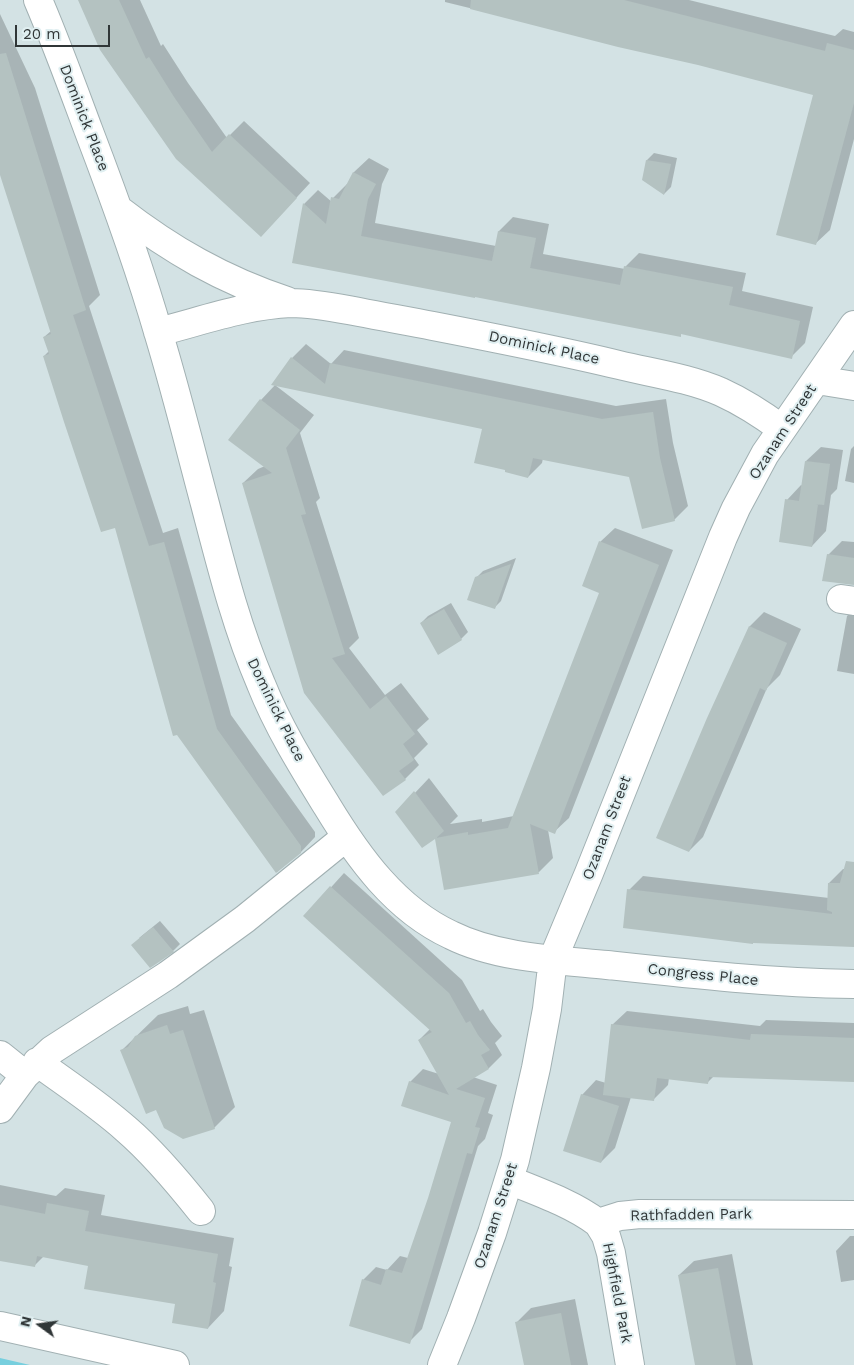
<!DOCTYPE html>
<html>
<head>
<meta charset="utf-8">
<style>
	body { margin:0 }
	#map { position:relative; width:854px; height:1365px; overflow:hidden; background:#d3e2e4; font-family:"Work Sans",sans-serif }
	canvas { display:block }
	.north { position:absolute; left:15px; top:1300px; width:50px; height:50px; -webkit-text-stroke:4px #e0eff1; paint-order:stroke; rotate:284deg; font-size:14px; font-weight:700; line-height:20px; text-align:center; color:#303637 }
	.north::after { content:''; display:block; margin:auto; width:18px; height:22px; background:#303637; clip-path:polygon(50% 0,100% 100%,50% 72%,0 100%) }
	.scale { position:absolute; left:15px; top:25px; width:95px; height:22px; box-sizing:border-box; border:2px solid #303637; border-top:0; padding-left:6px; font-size:15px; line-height:18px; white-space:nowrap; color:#303637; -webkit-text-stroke:4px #e0eff1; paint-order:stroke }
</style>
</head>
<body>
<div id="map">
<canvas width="854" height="1365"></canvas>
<div class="north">N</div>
<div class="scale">20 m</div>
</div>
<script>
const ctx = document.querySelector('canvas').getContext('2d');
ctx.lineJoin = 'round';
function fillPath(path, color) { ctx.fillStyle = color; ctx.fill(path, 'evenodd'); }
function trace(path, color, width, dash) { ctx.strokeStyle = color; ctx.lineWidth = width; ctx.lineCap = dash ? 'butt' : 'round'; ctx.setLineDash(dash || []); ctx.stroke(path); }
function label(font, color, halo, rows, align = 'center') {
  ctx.font = font + ' "Work Sans",sans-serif'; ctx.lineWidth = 4; ctx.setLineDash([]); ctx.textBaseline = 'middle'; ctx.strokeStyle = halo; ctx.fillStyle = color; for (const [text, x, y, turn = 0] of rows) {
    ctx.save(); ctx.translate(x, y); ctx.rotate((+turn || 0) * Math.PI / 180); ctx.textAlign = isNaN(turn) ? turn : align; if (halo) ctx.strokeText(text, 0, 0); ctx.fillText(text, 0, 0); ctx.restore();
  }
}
const green = new Path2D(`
	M0 1358 30 1365H0Z`);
const shadow = new Path2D(`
	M79 0H140L161 46 163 44 188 83 227 138 244 121 310 183 261 236Z
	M445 0H689L835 36 843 29 854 32V139L830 230 815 244V94L698 64 445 2Z
	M0 14 35 88 100 295 89 306 163 533 178 528 231 715 315 832V837L301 852 277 872 115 526 44 356 49 351 44 337 51 331 0 171Z
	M654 153 677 158 671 187 664 194 644 179 647 160Z
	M369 158 389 169 382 184 375 223 496 246 499 231 513 217 549 224 543 254 625 269V267L639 253 746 273 742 291 813 307 805 343 791 357 682 333 680 335 293 262 304 204 318 190 332 202 333 198 347 184H348L354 172Z
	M306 344 331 364 344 350 616 406 666 399 673 443 688 506 674 520 630 476 543 458 542 463 528 477 484 428 273 384 292 358Z
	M275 385 314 415 300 433 320 498 316 502 359 638 349 648 385 695 401 683 429 719 417 730 428 744 414 758 419 765 405 779 383 795 243 483 258 469 265 466 230 440 261 400Z
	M854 446V483L845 481 851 449Z
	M821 447 843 450 837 489 831 495 826 531 812 546 787 500 801 485 803 486 806 461Z
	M615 528 673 550 569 818 554 832 548 830 553 858 539 872 445 889 436 836 397 812 429 778 458 816 450 824 482 819V822L514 816 601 592 600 542Z
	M842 541 854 542V584L828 555Z
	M516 558 501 601 494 608 476 578 483 571Z
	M451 603 468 632 461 639 421 623 428 616Z
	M854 609V674L837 671 847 616Z
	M764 612 801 629 780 675 767 688 703 837 689 851 708 719 750 626Z
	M843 869H854V945L629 890 643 876 829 898V883Z
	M344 873 462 980 480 1011 483 1009 491 1022 502 1036 495 1043 502 1055 489 1068 473 1077 497 1085 488 1113 493 1115 485 1139 478 1146 422 1329 409 1342 363 1280 376 1267 387 1270 400 1256 408 1258 429 1198 452 1122 410 1082 423 1069 439 1074 419 1040 430 1029 305 916Z
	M160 921 180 944 173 951 139 938Z
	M188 1006 190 1014 204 1010 235 1107 214 1128 157 1108 121 1051 158 1015Z
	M627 1011 760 1026 766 1020 854 1023V1081L714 1076 707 1083 669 1078 668 1085 654 1099 631 1097 615 1148 601 1162 582 1095 596 1080 606 1083 612 1025Z
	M0 1185 56 1196 65 1188 105 1195 101 1215 234 1238 229 1266 232 1267 224 1311 208 1328 176 1303 89 1265 44 1256 34 1266 0 1259Z
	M850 1236H854V1280L841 1282 836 1251Z
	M732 1254 753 1365H697L679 1275 694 1261Z
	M575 1299 588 1365H525L517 1322 531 1308Z`);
const building = new Path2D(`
	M78 0H119L146 59 149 57 174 97 212 152 229 134 297 198 261 237 176 159 100 50Z
	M471 0H624L825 51 827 43 854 50V103L816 245 776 235 813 95 698 65 618 47 470 9Z
	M6 53 86 310 73 315 149 546 164 542 217 729 301 846V853L276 873 177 735 173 736 115 528 101 532 64 422 43 356 49 354 43 337 51 334 0 175V54Z
	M646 160 671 164 664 195 642 180Z
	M353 172 376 184 368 199 361 236 492 261 498 231 536 238 530 268 620 285 624 266 733 287 729 305 800 321 792 359 681 334V337L475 297V298L292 263 303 203 326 224 331 197 339 199Z
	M291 357 325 384 330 363 602 419 653 412 660 458 675 521 642 529 629 477 533 458 528 478 505 472V470L474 463 482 429 271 385Z
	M260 399 300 430 286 448 306 514 301 515 345 654 332 658 370 709 386 696 415 734 403 744 414 760 399 771 406 780 383 796 304 693 242 483 272 473 228 440Z
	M805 461 830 464 824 505 815 504H818L812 547 779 542 785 499 799 501Z
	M599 541 659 565 555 834 530 824 539 874 444 890 435 839 422 848 395 812 414 791 444 831 436 838 468 832V835L508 828 599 593 582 586Z
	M827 554 854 558V585L822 581Z
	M511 564 495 609 467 600 475 577Z
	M444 609 462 640 438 655 420 623Z
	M749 626 787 643 766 691 760 688 689 852 656 838 707 718Z
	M846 861 854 862V947L753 943V944L623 928 627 889 832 914V912L827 910 828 883H840Z
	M330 886 449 993 466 1023 470 1021 478 1035 490 1050 481 1055 489 1069 456 1089 485 1098 475 1127 480 1128 472 1154 467 1153 410 1344 349 1326 362 1279 381 1285 386 1269 402 1273 428 1198 451 1122 401 1106 409 1081 449 1095 418 1040 432 1032 303 916Z
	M153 927 174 952 150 968 131 945Z
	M611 1024 750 1040 751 1034 854 1038V1082L709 1077 708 1084 657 1078 654 1101 603 1095Z
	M167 1025 170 1034 183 1030 215 1129 183 1139 164 1128 156 1110 146 1114 120 1050 128 1047 135 1036Z
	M581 1094 619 1106 601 1163 563 1151Z
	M47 1203 89 1211 85 1231 218 1254 213 1282 216 1283 208 1329 172 1323 175 1304 84 1289 88 1266 37 1256 35 1267 0 1261V1205L45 1214Z
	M718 1268 736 1365H695L678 1275Z
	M561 1313 571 1365H524L515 1322Z`);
const minor = new Path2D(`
	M38 0C56 42 72 86 88 129 114 197 139 265 159 335 176 391 190 448 205 504 221 565 236 626 261 684 278 727 303 767 327 806 358 857 395 909 451 935 497 958 557 960 607 965 690 974 771 983 854 984
	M118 209C171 250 223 280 287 301
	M158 332C202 321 245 305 291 303 314 303 337 308 359 312 384 317 408 321 433 326 495 338 557 350 619 365 652 373 689 378 721 392 743 402 763 415 782 429
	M817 380 854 386
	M841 599 854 601
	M0 1055 25 1075
	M37 1062C67 1084 98 1104 126 1129 154 1153 178 1182 201 1211
	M0 1109 25 1075 52 1050 168 975 245 919 346 837
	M509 1180C539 1192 573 1204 598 1223L620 1216 640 1214 854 1215
	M598 1223 606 1236 611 1253 630 1365
	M0 1326 175 1365
	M442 1365 461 1318 492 1233 515 1160 536 1068 547 1009 553 959 589 873 723 537 736 508 765 454 854 325`);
const streetNames = [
	["Dominick Place",84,118,69],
	["Dominick Place",544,348,12],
	["Ozanam Street",783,432,-57],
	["Dominick Place",276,710,64],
	["Ozanam Street",607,828,-69],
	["Congress Place",703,975,6],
	["Rathfadden Park",691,1215,-1],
	["Ozanam Street",496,1216,-72],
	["Highfield Park",617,1293,79]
];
fillPath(green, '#77cfde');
fillPath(shadow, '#0003');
fillPath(building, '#b4c2c1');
trace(minor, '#a1b0b2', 30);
trace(minor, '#fff', 28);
label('15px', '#303637', '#e0eff1', streetNames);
</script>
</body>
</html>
